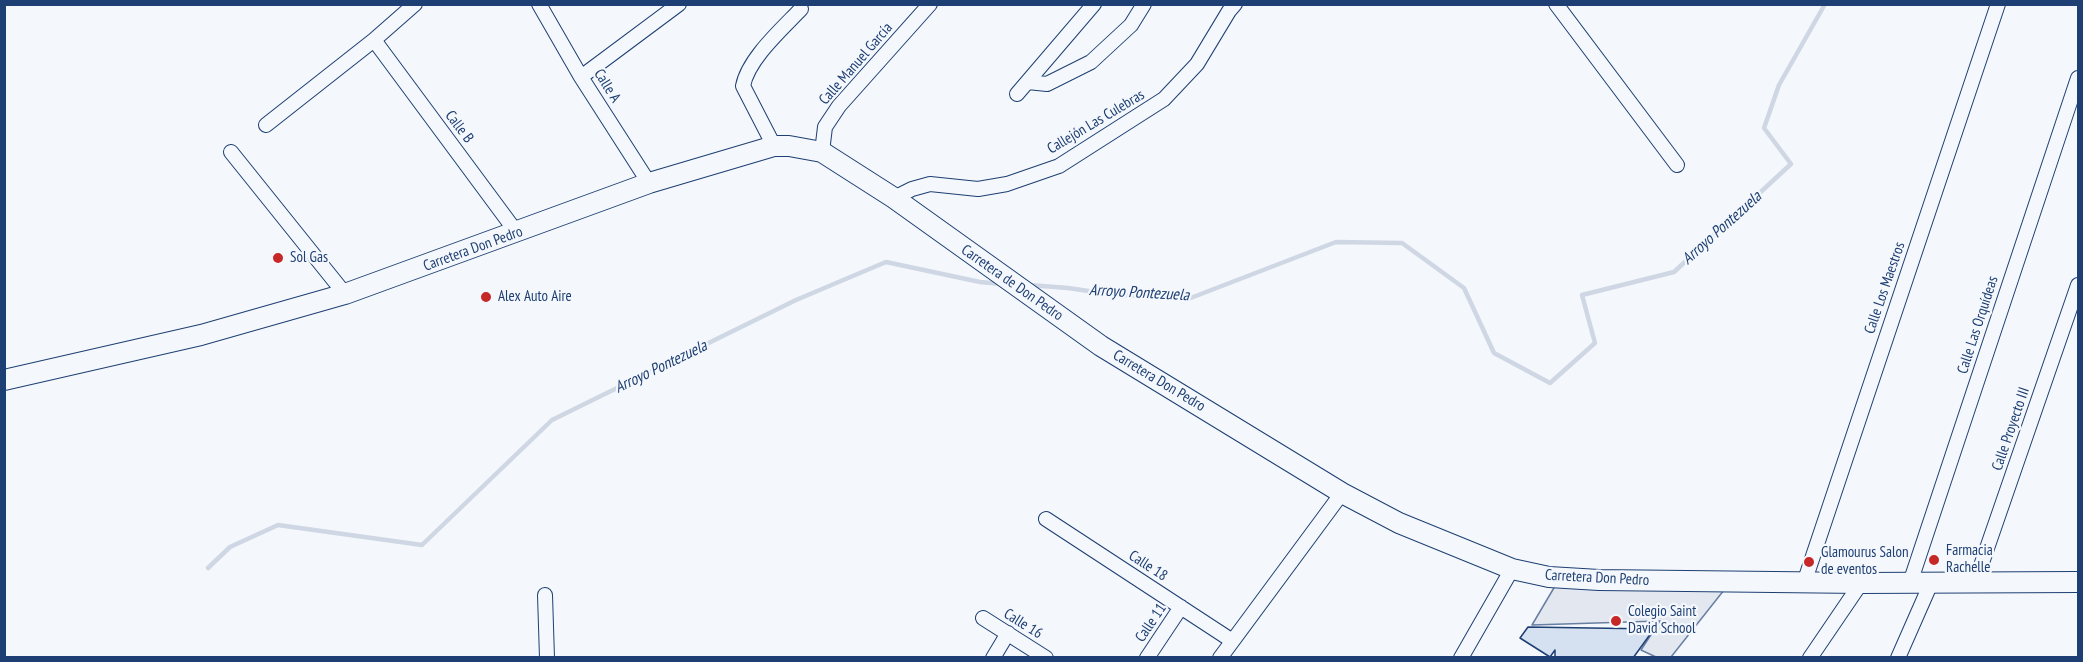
<!DOCTYPE html>
<html>
<head>
<meta charset="utf-8">
<style>
	body { margin:0 }
	#map { position:relative; width:2083px; height:662px; overflow:hidden; background:#f4f7fb; font-family:"PT Sans Narrow",sans-serif }
	canvas { display:block }
	.frame { position:absolute; inset:0; border:6px solid #1d3f73; pointer-events:none }
</style>
</head>
<body>
<div id="map">
<canvas width="2083" height="662"></canvas>
<div class="frame"></div>
</div>
<script>
const ctx = document.querySelector('canvas').getContext('2d');
ctx.lineJoin = 'round';
function fillPath(path, color) { ctx.fillStyle = color; ctx.fill(path, 'evenodd'); }
function trace(path, color, width, dash) { ctx.strokeStyle = color; ctx.lineWidth = width; ctx.lineCap = dash ? 'butt' : 'round'; ctx.setLineDash(dash || []); ctx.stroke(path); }
function label(font, color, halo, rows, align = 'center') {
  ctx.font = font + ' "PT Sans Narrow",sans-serif'; ctx.lineWidth = 4.5; ctx.setLineDash([]); ctx.textBaseline = 'middle'; ctx.strokeStyle = halo; ctx.fillStyle = color; for (const [text, x, y, turn = 0] of rows) {
    ctx.save(); ctx.translate(x, y); ctx.rotate((+turn || 0) * Math.PI / 180); ctx.textAlign = isNaN(turn) ? turn : align; if (halo) ctx.strokeText(text, 0, 0); ctx.fillText(text, 0, 0); ctx.restore();
  }
}
const parking = new Path2D(`
	M1558 581 1728 585 1671 657H1656L1641 650 1660 621 1532 625Z`);
const stream = new Path2D(`
	M1029 285 1068 288 1109 294 1188 299 1336 242 1402 243 1464 288 1494 353 1550 383 1595 343 1582 295 1674 272 1791 164 1764 128 1779 85 1825 4
	M208 568 230 547 278 525 422 545 552 420 796 300 886 262 980 282 1002 284`);
const building = new Path2D(`
	M1528 627 1654 629 1633 658H1555V650L1550 657 1520 638Z`);
const street = new Path2D(`
	M539 4 581 77 649 183
	M1556 4 1677 165
	M374 40 517 233
	M581 77 679 4
	M1028 82 1047 84 1091 62 1131 25 1144 4
	M1017 94 1094 4
	M266 125 374 40 415 4
	M774 146 743 86C748 59 782 29 801 9
	M231 152 345 294
	M822 152 825 127 839 106 930 4
	M894 198 912 189 930 184 978 189 1007 184 1059 166 1164 99 1197 64 1229 11 1235 4
	M1046 519 1231 640
	M1804 583 1998 4
	M1910 583 2078 78
	M1975 583 2078 285
	M545 595 547 658
	M983 618 1046 658
	M993 658 1008 633
	M1147 658 1181 607
	M1220 658 1342 493
	M1461 658 1512 569
	M1810 658 1861 583
	M1898 658 1931 583`);
const secondary = new Path2D(`
	M4 380 201 335 345 294 649 183 774 146H789L822 152 894 198 1101 346 1342 493 1399 523 1512 569 1549 577 1599 580 1861 583 2078 582`);
const markers = [
	[278,258,6,"#c62828"],
	[486,297,6,"#c62828"],
	[1934,560,6,"#c62828"],
	[1809,562,6,"#c62828"],
	[1616,621,6,"#c62828"]
];
const streetNames = [
	["Calle Manuel García",856,64,-49],
	["Calle A",607,86,58],
	["Callejón Las Culebras",1096,122,-31],
	["Calle B",459,127,53],
	["Carretera Don Pedro",473,249,-20],
	["Carretera de Don Pedro",1012,283,35],
	["Calle Los Maestros",1885,288,-71],
	["Calle Las Orquídeas",1978,325,-72],
	["Carretera Don Pedro",1159,381,31],
	["Calle Proyecto III",2011,429,-71],
	["Calle 18",1148,566,33],
	["Carretera Don Pedro",1597,578,3],
	["Calle 11",1151,623,-56],
	["Calle 16",1023,624,32]
];
const poiNames = [
	["Sol Gas",290,258],
	["Alex Auto Aire",498,297],
	["Farmacia",1946,551],
	["Rachelle",1946,568],
	["Glamourus Salon",1821,553],
	["de eventos",1821,570],
	["Colegio Saint",1628,612],
	["David School",1628,629]
];
const waterNames = [
	["Arroyo Pontezuela",1722,228,-42],
	["Arroyo Pontezuela",1139,293,3],
	["Arroyo Pontezuela",661,367,-26]
];
fillPath(parking, '#e3e8f0');
trace(parking, '#687fa3', 1.5);
trace(stream, '#cfd7e4', 4.5);
fillPath(building, '#d5e0f0');
trace(building, '#1d3f73', 1.5);
trace(street, '#1d3f73', 16);
trace(secondary, '#1d3f73', 22);
trace(street, '#f4f7fb', 14);
trace(secondary, '#f4f7fb', 20);
for (const [x, y, r, color] of markers) { const dot = new Path2D(); dot.arc(x, y, r, 0, 2 * Math.PI); ctx.fillStyle = color; ctx.fill(dot); trace(dot, '#f4f7fb', 2); }
label('15px', '#1d3f73', '#f4f7fb', streetNames);
label('15px', '#1d3f73', '#f4f7fb', poiNames, 'left');
label('italic 16px', '#1d3f73', '#f4f7fb', waterNames);
</script>
</body>
</html>
